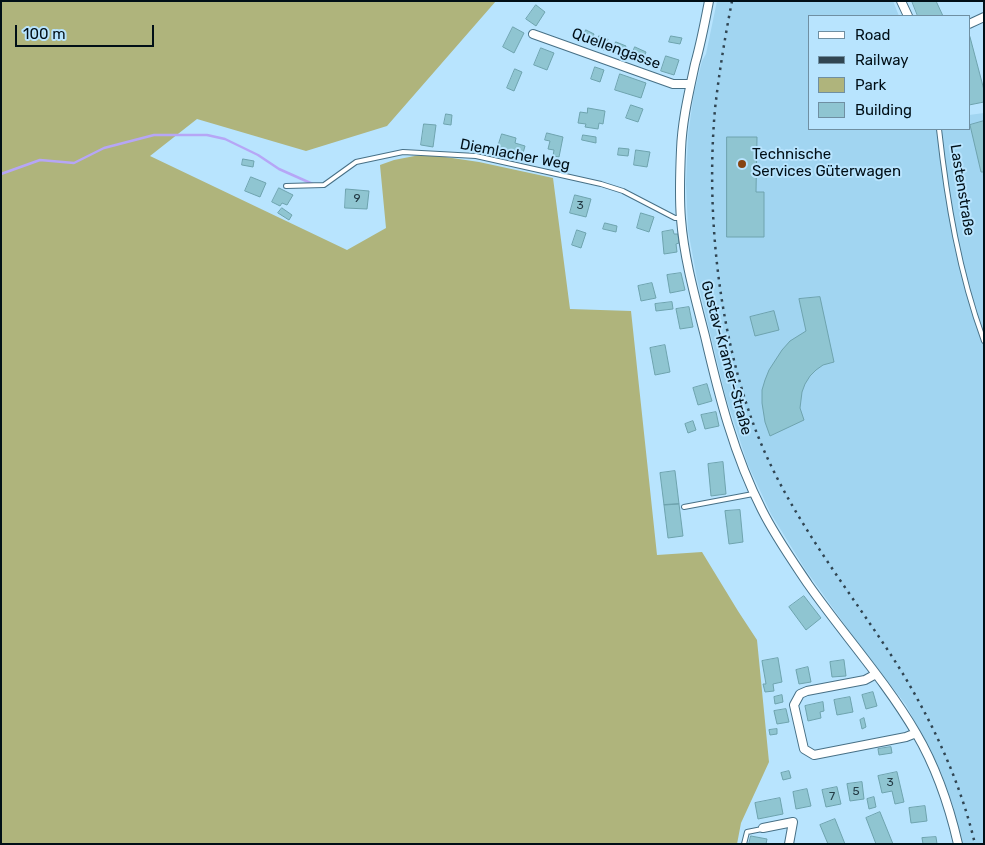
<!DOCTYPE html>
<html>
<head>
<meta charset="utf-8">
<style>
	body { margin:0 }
	#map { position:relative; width:985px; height:845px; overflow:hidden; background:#b8e4fe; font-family:Rubik,sans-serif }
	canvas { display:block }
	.frame { position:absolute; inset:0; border:2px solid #010f17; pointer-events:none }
	.legend { position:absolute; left:808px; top:15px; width:162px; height:115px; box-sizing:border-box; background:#b8e4fe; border:1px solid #6f8fa2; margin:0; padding:6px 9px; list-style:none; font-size:15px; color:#010f17 }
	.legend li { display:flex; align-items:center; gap:10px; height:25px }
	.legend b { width:25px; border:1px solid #6f8fa2 }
	.scale { position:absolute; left:15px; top:25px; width:139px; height:22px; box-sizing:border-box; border:2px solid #010f17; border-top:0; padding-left:6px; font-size:15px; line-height:18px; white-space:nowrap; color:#010f17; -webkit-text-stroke:4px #b8e4fe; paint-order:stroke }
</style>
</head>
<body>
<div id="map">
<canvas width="985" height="845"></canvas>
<div class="frame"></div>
<ul class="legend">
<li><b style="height:6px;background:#fff"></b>Road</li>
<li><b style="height:6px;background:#304552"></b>Railway</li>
<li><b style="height:14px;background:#afb47c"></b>Park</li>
<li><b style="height:14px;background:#8fc5d1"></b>Building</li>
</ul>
<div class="scale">100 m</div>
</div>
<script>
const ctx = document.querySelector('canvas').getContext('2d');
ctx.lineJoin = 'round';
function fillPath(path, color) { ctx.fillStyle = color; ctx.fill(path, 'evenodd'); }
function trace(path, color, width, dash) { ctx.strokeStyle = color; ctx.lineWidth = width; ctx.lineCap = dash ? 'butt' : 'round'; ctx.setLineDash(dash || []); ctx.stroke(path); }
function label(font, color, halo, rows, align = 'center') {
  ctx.font = font + ' Rubik,sans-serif'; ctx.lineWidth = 4; ctx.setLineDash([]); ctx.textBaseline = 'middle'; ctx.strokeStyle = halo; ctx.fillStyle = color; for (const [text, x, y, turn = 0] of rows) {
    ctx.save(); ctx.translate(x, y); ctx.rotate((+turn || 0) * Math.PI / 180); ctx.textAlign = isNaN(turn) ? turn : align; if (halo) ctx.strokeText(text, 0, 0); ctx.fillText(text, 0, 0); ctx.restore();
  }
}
const built = new Path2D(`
	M717 1H893L899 16H809V129H969V115L984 113V844H962L953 806 941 772 906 705 850 632 805 569 771 514 748 465 726 398 697 279 688 230 686 184 688 135 694 93 702 61 706 54Z`);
const green = new Path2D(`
	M1 1H496L387 126 306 151 197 119 150 156 347 250 386 228 380 165 394 160 425 154 479 162 553 178 570 309 631 311 657 555 702 552 738 611 757 640 769 762 741 823 737 844H1Z`);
const stream = new Path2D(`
	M1 174 40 160 74 163 104 148 154 135H207L225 139 258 155 279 169 315 185`);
const building = new Path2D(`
	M912 1H936L943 16H918Z
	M536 5 545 12 536 26 526 19Z
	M513 27 524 33 514 53 503 47Z
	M586 30 594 34 590 44 582 40Z
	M599 36 608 39 604 50 595 47Z
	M671 36 682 38 680 44 669 42Z
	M970 37 984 90V102L969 105V38Z
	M616 42 626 46 622 56 612 52Z
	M635 47 646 52 641 64 630 59Z
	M541 48 554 53 547 70 534 65Z
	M666 56 679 60 674 75 661 71Z
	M595 67 604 70 600 82 591 79Z
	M515 69 522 72 514 91 507 88Z
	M620 74 646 83 641 98 615 90Z
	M631 105 643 109 638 122 626 118Z
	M588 108 605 111 603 124 599 123 598 129 585 127 586 124 578 123 580 112 587 113Z
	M446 114 452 115 451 125 444 124Z
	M984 121V172H981L970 125Z
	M424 124 436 125 433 147 421 145Z
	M547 133 563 137 559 157 553 156 554 150 548 149 550 141 545 140Z
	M502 134 516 138 515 143 525 146 522 157 497 150Z
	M583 135 596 137V143L582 140Z
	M727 137H757L756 192H764V237H727Z
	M619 148 629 149 628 156 618 155Z
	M636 150 650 152 647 167 634 165Z
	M243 159 254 161 253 167 242 165Z
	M251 177 266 183 260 197 245 191Z
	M279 188 293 195 287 205 282 203 280 206 272 202Z
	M346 189 369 191 367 209 345 208Z
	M575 195 591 199 586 217 570 213Z
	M282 208 292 215 289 220 278 213Z
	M641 213 654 217 649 232 637 228Z
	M605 223 617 226 616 232 603 229Z
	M577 230 586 233 581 248 572 245Z
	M673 230 674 234H678L679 243 676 244 677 252 664 254 662 232Z
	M681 273 685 290 670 293 667 275Z
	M652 283 656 298 641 301 638 286Z
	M820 297 834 362 823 365 816 370 810 376 805 384 802 392 800 408 804 420 770 436 765 422 762 403V390L765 380 769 370 782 350 790 341 806 331 799 299Z
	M672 302 673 309 656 311 655 304Z
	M689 307 693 327 680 329 676 309Z
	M774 311 779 330 755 336 750 317Z
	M665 345 670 372 655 375 650 348Z
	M707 384 712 401 698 405 693 388Z
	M716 412 719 426 705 429 701 415Z
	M693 421 696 430 688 433 685 424Z
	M723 462 726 494 711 496 708 464Z
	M675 471 679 504 664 505 660 473Z
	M679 504 683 536 668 538 664 505Z
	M740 510 743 542 729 544 725 511Z
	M804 596 821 618 806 630 789 607Z
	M778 658 782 682 773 684 774 691 765 692 763 684H766L762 661Z
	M844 660 846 676 832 677 830 662Z
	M808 667 811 682 799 684 796 670Z
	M873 692 877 706 866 709 862 695Z
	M782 695 783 702 775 704 774 697Z
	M850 697 853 712 837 715 834 700Z
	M823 702 824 711 820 712 821 718 808 721 805 706Z
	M786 709 789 722 777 724 774 711Z
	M864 718 866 727 862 729 860 720Z
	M777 729V734L770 735 769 730Z
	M891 747 892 753 879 755 878 749Z
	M789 771 791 778 783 780 781 773Z
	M897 772 904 802 895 804 892 791 882 793 878 776Z
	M862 782 864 799 850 801 847 784Z
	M837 787 841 804 826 807 822 790Z
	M807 789 811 806 796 809 793 792Z
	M874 797 876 807 869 809 867 799Z
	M780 798 783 814 758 819 755 803Z
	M925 806 927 821 911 823 909 808Z
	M880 812 893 844H876L866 818Z
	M835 819 845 844H828L820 825Z
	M751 836 767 839 766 844H749Z
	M936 837 937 844H923L922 838Z`);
const lane = new Path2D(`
	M939 129C947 201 959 273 984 341
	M286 186 324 185 356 162 403 152 476 156 601 184 623 191 675 218H681
	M684 507 753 494
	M744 844 747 832 762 829`);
const street = new Path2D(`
	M709 1C705 22 701 43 695 64 689 92 682 121 681 150 680 173 679 196 681 219 684 258 695 297 705 336 719 396 734 455 762 510 775 536 792 560 808 584 843 634 885 680 916 733 936 767 949 805 958 844
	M901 1 908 16
	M969 24 984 17
	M533 34 673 84H690
	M876 674 865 680 807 691 800 694 794 705 804 749 814 755 906 737 916 733
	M763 828 793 822 789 844`);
const rail = new Path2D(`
	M732 1C725 37 719 73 715 109 706 211 718 327 753 423 766 459 784 493 804 525 834 574 869 620 900 669 933 723 960 781 975 844`);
const markers = [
	[742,164,5,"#874512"]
];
const numberNames = [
	["9",357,199],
	["3",580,206],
	["3",890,783],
	["5",856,792],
	["7",832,797]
];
const streetNames = [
	["Quellengasse",616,49,20],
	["Diemlacher Weg",515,155,11],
	["Lastenstraße",962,190,81],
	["Gustav-Kramer-Straße",726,358,75]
];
const poiNames = [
	["Technische",752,155],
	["Services Güterwagen",752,172]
];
fillPath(built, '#a1d5f1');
fillPath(green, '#afb47c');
trace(stream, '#b6a6f6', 2.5);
fillPath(building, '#8fc5d1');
trace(building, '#6ea3ae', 1);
trace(lane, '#477086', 6);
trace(street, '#477086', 10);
trace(lane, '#fff', 4);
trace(street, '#fff', 8);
trace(rail, '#304552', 2.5, [2.5, 5]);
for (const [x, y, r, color] of markers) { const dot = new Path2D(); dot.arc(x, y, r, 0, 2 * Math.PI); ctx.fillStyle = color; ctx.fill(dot); trace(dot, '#b8e4fe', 2); }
label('12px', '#243c46', null, numberNames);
label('15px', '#010f17', '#b8e4fe', streetNames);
label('15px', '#010f17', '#b8e4fe', poiNames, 'left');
</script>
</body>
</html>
